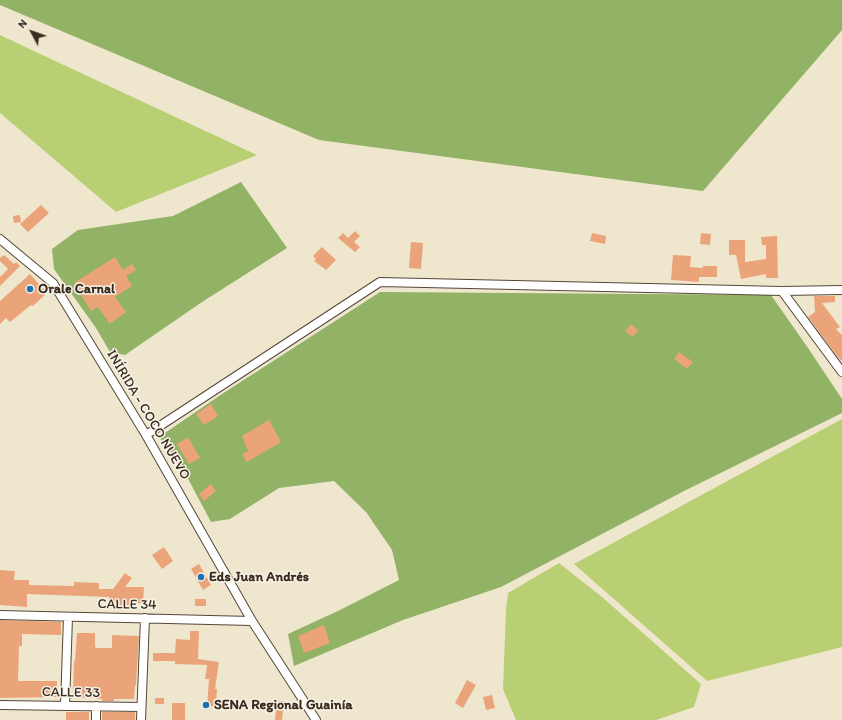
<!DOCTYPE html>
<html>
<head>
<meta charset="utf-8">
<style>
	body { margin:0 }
	#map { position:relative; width:842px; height:720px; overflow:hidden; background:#efe7cd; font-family:Itim,sans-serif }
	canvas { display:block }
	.north { position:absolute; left:12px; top:12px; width:40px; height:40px; -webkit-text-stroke:3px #f7f3e8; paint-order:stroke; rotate:311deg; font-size:11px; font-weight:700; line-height:16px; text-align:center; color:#3b2a1e }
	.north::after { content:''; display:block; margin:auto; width:14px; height:18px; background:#3b2a1e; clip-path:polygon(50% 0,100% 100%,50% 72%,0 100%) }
</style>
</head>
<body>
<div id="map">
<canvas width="842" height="720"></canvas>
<div class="north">N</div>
</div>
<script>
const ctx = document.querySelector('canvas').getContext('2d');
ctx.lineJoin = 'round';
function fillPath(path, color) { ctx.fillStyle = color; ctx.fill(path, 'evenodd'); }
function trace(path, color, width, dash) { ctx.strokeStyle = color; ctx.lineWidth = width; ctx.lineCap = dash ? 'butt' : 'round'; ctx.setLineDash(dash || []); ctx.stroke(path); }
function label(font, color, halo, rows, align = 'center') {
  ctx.font = font + ' Itim,sans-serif'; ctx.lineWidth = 3; ctx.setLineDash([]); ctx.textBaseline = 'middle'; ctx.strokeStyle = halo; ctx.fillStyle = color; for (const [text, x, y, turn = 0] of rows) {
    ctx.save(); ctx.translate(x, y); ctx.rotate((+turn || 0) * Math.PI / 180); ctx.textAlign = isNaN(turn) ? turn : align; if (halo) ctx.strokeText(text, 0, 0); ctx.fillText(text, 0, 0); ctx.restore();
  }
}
const green = new Path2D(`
	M0 35 36 52 257 155 116 212 0 113Z
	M842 419V647L707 681 574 564Z
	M559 563 602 597 701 684 694 707 656 720H516L503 689 506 609 508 593Z`);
const forest = new Path2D(`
	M0 0H842V30L703 191 319 140 0 5Z
	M241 182 287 248 202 302 125 355 110 352 96 328 54 269 52 249 78 230 173 216Z
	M380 292 771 295 808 348 842 399V413L684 491 501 587 403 620 294 666 288 634 340 610 399 580 392 550 366 512 334 481 279 488 230 519 211 522 184 471 159 437 222 394Z`);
const building = new Path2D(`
	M41 205 49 213 28 232 20 224Z
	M20 215 21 222 14 223 13 216Z
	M355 231 360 236 354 242 360 247 355 252 338 238 343 233 348 238Z
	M592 233 606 236 605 244 590 241Z
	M701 233 711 234 710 245 700 244Z
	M777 236 778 278H766V274L741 279 736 255H729V240H745V262L766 259V245H762L761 237Z
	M411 242 423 243 421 269 409 268Z
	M322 247 336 260 326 270 314 261 316 259 313 256Z
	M4 255 14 264 16 262 20 266 0 286V277L8 269 0 261V258Z
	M673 255 691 256 690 267 703 268V266H717V277H699V282L671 280Z
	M115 257 123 270 132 264 136 270 126 276 132 286 115 297 126 312 110 324 98 307 91 311 74 283Z
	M30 274 47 293 33 306 31 305 10 322 6 318 0 324V301Z
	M814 296H835V302L822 303 840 327 836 329 842 335V361L837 356 808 317 815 312Z
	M631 324 638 330 633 337 625 331Z
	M679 352 693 362 687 369 674 359Z
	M211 404 218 416 204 425 196 414Z
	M269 420 281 442 247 462 242 454 248 451 242 436Z
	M188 437 200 458 189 464 177 444Z
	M211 484 216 491 204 501 199 494Z
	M164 547 173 561 162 569 152 555Z
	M199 564 211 585 203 590 191 569Z
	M0 570 15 571 14 580H29V585L74 586V582L99 583V589H113L125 573 132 578 125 587H144L143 603H131V605H109V597L27 594V607L0 605Z
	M195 599H206V606H195Z
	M0 620 61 622V635L22 634V646H19L18 681H57V697L0 698Z
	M324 625 330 643 304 653 298 636Z
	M190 631H199L198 659 219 662 215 689H217L216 707 207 706 209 679H205L207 665 175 664V661H153V653H175L176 639 190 640Z
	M77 633H95V647L97 648H112V635L139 636 136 685H135L134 699H114V701H102V699H96V698L73 697 74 661H75Z
	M467 680 476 685 463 708 455 703Z
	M492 695 495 708 486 710 483 697Z
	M155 698H164V704H155Z
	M277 701H284L282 720H275Z
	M172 703H185V720H172Z
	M66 712H89V720H66Z
	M102 712H135V720H102Z`);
const minor = new Path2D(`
	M0 239 53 283 146 435 252 621 316 720
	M782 291 842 372
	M146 435 380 282 782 291 842 290
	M0 615 252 621
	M0 705 141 707
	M65 706 68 617
	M96 706V720
	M141 720 145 618`);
const markers = [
	[30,289,4,"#1f6fb2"],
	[201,577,4,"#1f6fb2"],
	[206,705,4,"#1f6fb2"]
];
const poiNames = [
	["Orale Carnal",38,289],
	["Eds Juan Andrés",209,577],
	["SENA Regional Guainía",214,705]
];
const streetNames = [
	["INÍRIDA - COCO NUEVO",148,415,59],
	["CALLE 34",127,605,1],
	["CALLE 33",71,693,1]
];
fillPath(green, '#b9cf74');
fillPath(forest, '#92b266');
fillPath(building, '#eba479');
trace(minor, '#564638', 10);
trace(minor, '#fff', 8);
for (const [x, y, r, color] of markers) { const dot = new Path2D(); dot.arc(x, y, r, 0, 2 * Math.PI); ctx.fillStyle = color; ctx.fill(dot); trace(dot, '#f7f3e8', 1.5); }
label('bold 14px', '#3b2a1e', '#f7f3e8', poiNames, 'left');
label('14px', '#3b2a1e', '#f7f3e8', streetNames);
</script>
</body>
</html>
